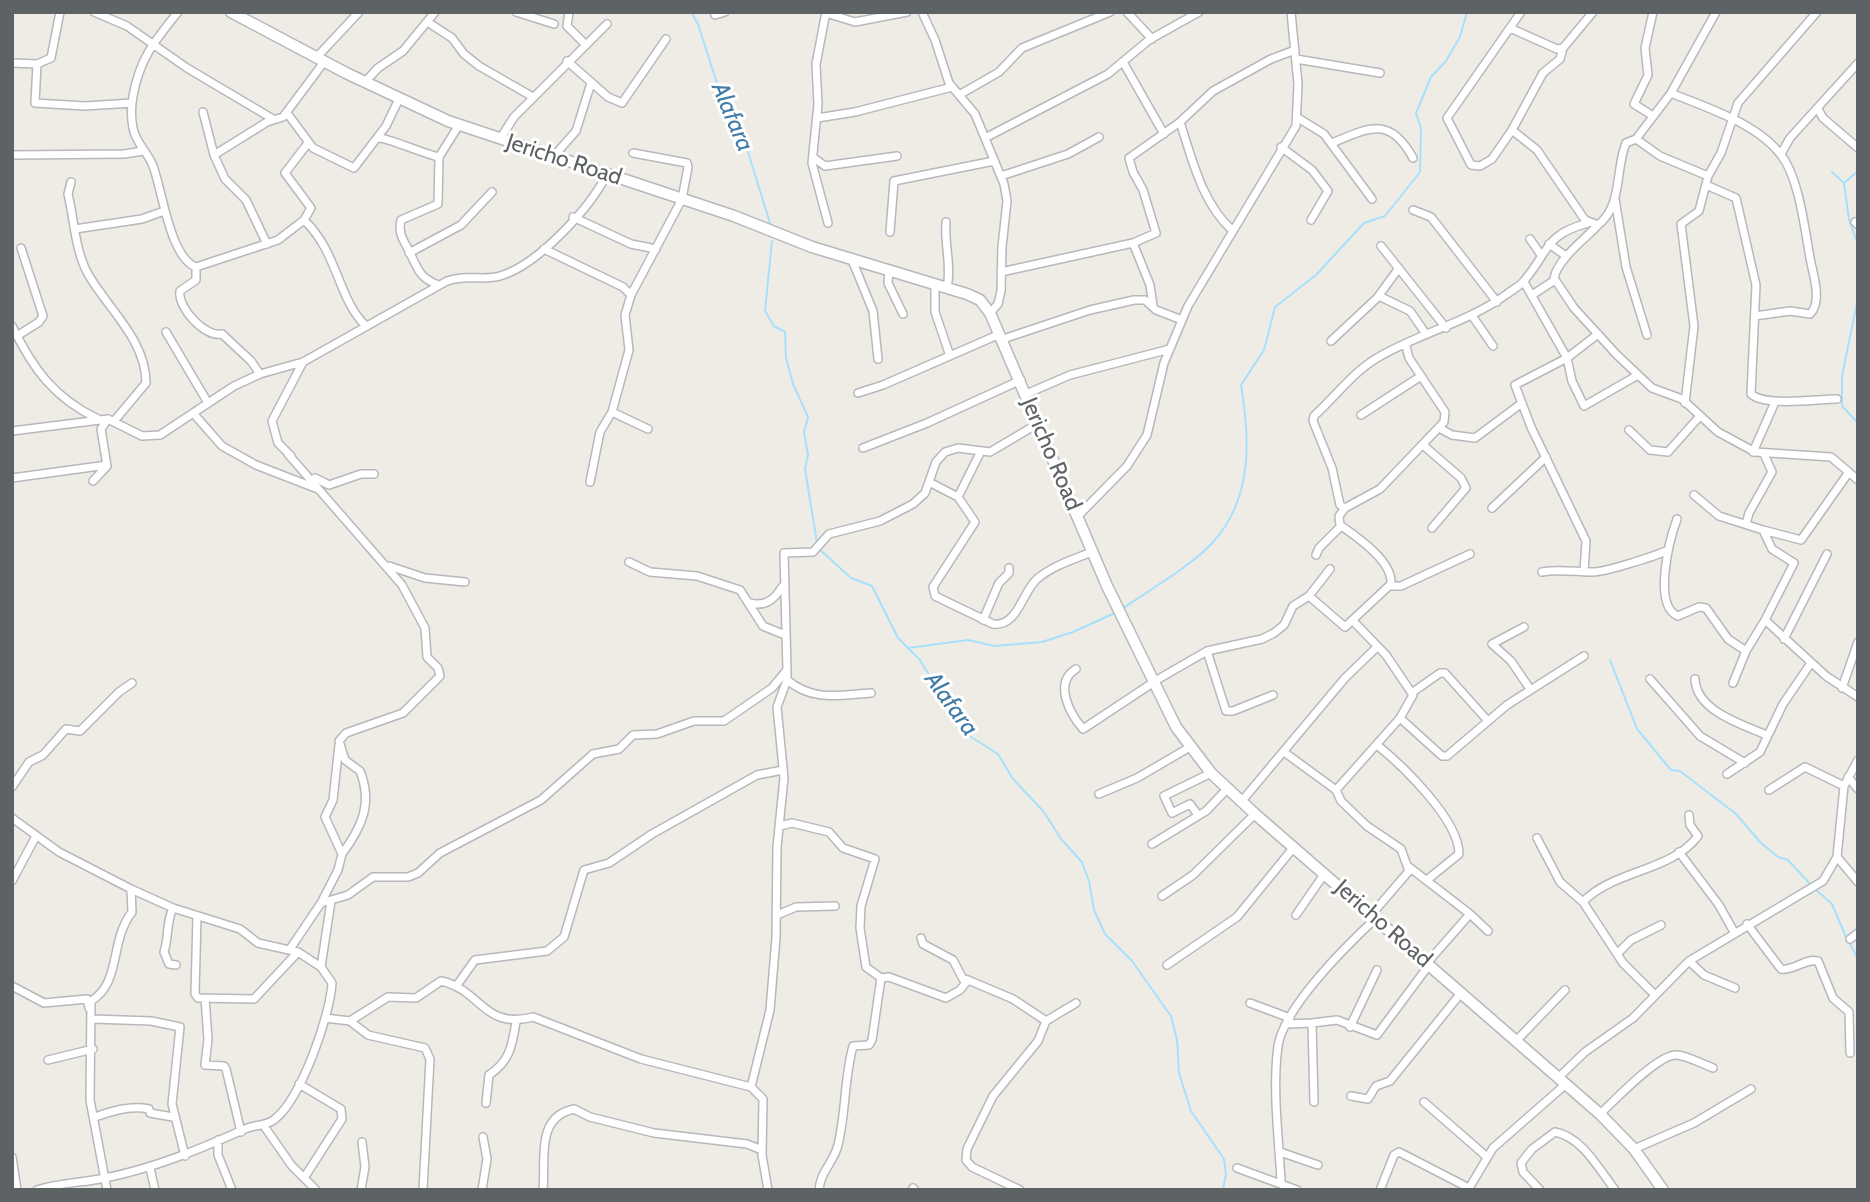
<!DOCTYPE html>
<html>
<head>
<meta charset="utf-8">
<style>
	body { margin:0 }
	#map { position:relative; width:1870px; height:1202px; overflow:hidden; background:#efece5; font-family:Cabin,sans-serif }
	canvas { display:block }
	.frame { position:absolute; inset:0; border:14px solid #5d6265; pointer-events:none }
</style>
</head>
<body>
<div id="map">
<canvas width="1870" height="1202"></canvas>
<div class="frame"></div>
</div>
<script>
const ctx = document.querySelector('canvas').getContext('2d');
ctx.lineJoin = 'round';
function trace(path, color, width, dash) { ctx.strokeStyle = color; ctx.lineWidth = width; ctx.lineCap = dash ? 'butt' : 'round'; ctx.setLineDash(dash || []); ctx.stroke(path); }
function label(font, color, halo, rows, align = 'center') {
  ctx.font = font + ' Cabin,sans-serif'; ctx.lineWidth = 6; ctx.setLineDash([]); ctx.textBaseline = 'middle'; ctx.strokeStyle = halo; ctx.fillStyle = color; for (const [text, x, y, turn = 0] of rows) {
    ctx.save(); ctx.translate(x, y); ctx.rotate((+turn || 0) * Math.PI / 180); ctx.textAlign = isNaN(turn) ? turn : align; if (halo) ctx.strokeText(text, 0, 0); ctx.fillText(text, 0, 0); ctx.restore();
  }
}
const stream = new Path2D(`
	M691 12 698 24 721 96 742 133 770 223
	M1832 172 1844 183 1849 220 1858 244
	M1845 182 1858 171
	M772 241 765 311 774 326 785 332 786 358 793 384 808 417 804 432 808 455 805 469 817 543
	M1858 298 1842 376V406L1858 423
	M818 548 851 578 872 586 898 638 919 659 968 735 998 754 1013 779 1044 812 1061 839 1082 862 1089 881 1094 910 1105 934 1132 961 1171 1016 1177 1040 1179 1073 1191 1111 1224 1159 1226 1174 1223 1190
	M1122 609C1149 590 1193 565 1213 542 1253 498 1250 439 1241 385L1264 350 1275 307 1316 275 1364 223 1385 216 1420 172 1421 128 1416 113 1431 77 1446 61 1460 37 1467 12
	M908 648 968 640 994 646 1042 642 1073 632 1115 613
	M1610 660 1637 729 1671 770 1680 771 1736 814 1761 843 1778 857 1788 860 1812 886
	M1816 890 1832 904 1846 937
	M1849 942 1858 959`);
const street = new Path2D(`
	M94 12 127 26 187 68 273 119
	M178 12C154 42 140 58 133 96 131 107 131 118 133 128 136 144 148 152 153 166 162 189 170 258 196 267L278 240 304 220C338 252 338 300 366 326
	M516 12 554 24
	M569 12 567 26 586 45
	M714 12 715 15 725 12
	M826 12 816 64 818 104 812 163 828 223
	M922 12 935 40 949 83 975 114 1004 184 1007 201 1002 247 1001 291 998 304 990 313
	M1127 12 1152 39
	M1521 12 1447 118 1471 165 1480 166 1492 159 1512 130 1543 73 1560 59 1563 48 1593 12
	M826 13 855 22 907 12
	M429 23 452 38 464 54 479 66 533 97
	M1510 28 1557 49 1563 48
	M316 58 359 12
	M1296 59 1380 73
	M567 61 608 97 622 103 666 39
	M1123 62 1164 134
	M12 63 37 64 51 58 60 12
	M37 64 35 103 85 106 132 103
	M365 82 378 68 403 51 435 12
	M1671 93C1707 108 1757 123 1781 155 1800 179 1805 233 1811 263 1814 277 1822 303 1810 314L1790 311 1755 316
	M959 95 999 72 1022 48 1110 12
	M1818 109 1823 118 1858 148
	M203 112 214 155 267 122 283 117 324 62
	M287 113 313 148 354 168 386 126 399 99
	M1653 116 1634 104 1648 75 1645 48 1653 12
	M817 118 855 112 952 87
	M1298 118 1324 134 1372 199
	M1180 122C1192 159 1202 203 1232 230
	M1512 130 1537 150 1585 220 1598 225C1623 206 1615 169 1626 143L1636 139 1671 93 1716 12
	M378 138C387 137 423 154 439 157
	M985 138 1108 74 1149 40 1199 12
	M500 139 514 117 607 24
	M1636 139 1660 156 1708 176
	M1332 143C1370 127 1390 116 1413 158
	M1281 147 1312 170 1328 191 1311 220
	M1781 154 1790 138 1858 63
	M12 155 124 154 143 151
	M214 155 225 179 246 200 267 244
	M554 156 576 131 591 83
	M814 158 825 166 897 156
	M1001 176 1068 154 1099 137
	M71 182 68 194C74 218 75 251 88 274 108 309 146 340 146 383L115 420
	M1706 185 1736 198 1756 285 1751 394C1765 407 1817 399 1837 399
	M1615 199 1626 267 1647 335
	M1413 210 1431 217 1497 302
	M573 217 631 244 656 249
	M304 220 311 208 285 173 308 143
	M946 222C944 245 952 265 947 288
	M1855 222 1858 225
	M1598 225C1584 240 1558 259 1554 278L1574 308 1617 355 1652 388 1682 399 1718 432 1755 452 1831 457 1858 480
	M75 229 142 219 164 211
	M890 232 894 181 994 161
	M1530 239 1541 255
	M1133 243 1156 233 1143 190 1133 172 1129 158 1180 122 1213 91 1271 59 1295 50
	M1549 244 1566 256
	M1381 246 1446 328
	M544 249 623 287 631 295 625 315 629 350 612 412 600 432 590 482
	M409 253 461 225 492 192
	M852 260 873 311 878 359
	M196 267V280L180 291C177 307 205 338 222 334L251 361 260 374
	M889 271 888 283 903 314
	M1001 272 1133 243 1150 285 1153 306
	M1524 282 1567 358 1572 381 1584 406 1638 375
	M439 285C417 278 417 265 407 247 402 238 398 231 401 220L438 204 439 157 459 125
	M935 285V312L950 356
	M631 295 682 199 688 167 687 163 633 153
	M1532 295 1555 280
	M1379 296 1410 311 1426 334
	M1473 317 1493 346
	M12 326C33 369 54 398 98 419
	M166 332 208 403
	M17 336 39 322 43 316 21 248
	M1003 339 1090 310 1134 300H1145L1156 310 1182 320
	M1331 341 1377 298 1399 268
	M858 393 883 385 1000 334
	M1026 394 1070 375 1170 349
	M1685 403 1694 326 1681 224 1699 211 1708 176 1721 153 1738 103 1817 12
	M612 412 648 429
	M193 413 222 446 256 465 318 489
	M1361 415 1421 376
	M1439 428 1452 435 1475 438 1522 403
	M1629 430 1650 450 1668 452 1699 417
	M12 431 108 419 142 436 160 435 234 386 260 374 303 362 447 281C465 274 483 281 500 276 538 265 590 208 607 174
	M1423 445 1461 478 1466 488 1432 528
	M863 448 927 423 1021 380
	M1753 452 1775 402
	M288 454 402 585 425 628 427 657 438 668 440 676 403 713 346 733 339 741 345 760 360 771C373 803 362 827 342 854
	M291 456 278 443 272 421 303 362
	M12 478 107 465
	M315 478 329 485 361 474H374
	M93 481 107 466 101 429 108 419
	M931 483 958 497 975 522 933 587 935 596 993 624C1018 627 1022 592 1037 579 1052 566 1074 559 1092 552
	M1694 495 1719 516 1763 530 1772 549 1794 563 1765 620 1746 651 1733 683
	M958 497 980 453
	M1345 508 1340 505 1332 468 1313 421 1314 416C1336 396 1352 373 1377 358 1419 333 1467 323 1507 294 1512 290 1520 286 1524 281 1550 250 1544 235 1588 223
	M1492 508 1546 457
	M1077 517 1127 466 1147 435 1164 363 1188 306 1296 126 1298 84 1291 12
	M1677 519C1670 538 1652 606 1678 616L1699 607 1706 608 1728 639 1746 651
	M1746 524 1749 513 1772 472 1764 454
	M1763 530 1801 540 1849 472
	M1316 555 1319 548 1341 526
	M629 562 650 572 697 576 740 590 763 626 785 635
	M389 566 425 578 465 582
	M1542 572C1558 569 1576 572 1593 572 1605 572 1656 556 1668 550
	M1584 572 1586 541 1531 427 1515 385 1567 358 1598 334
	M1390 586H1401L1470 554
	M1309 596 1345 627 1391 584C1393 561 1357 537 1340 525L1339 516 1345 508 1380 489 1444 422 1445 412 1409 358 1406 346
	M750 603C765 607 774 600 782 587
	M983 620 999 583 1009 573V568
	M1765 620 1826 676 1858 697
	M1524 627 1492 644 1511 661 1530 689
	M1784 639 1827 554
	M1207 651 1226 711H1233L1273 695
	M1076 669C1053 683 1070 714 1083 729L1154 682
	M1650 679 1700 736 1745 763
	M1695 679C1696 711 1743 725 1767 735
	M787 680C814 702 839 695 871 693
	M1155 681 1207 651 1262 639 1274 633 1284 625 1293 606 1309 596 1330 569
	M1842 688 1858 642
	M1413 692 1440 673H1445L1488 721
	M1400 718 1442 756H1447L1507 705 1584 656
	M1377 745C1403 766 1459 820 1459 854L1427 880
	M1284 752 1336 790 1341 801 1367 826 1401 849 1409 871 1372 914
	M1727 774 1760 752 1783 704 1811 663
	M1848 777 1858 789
	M12 787 29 762 43 755 66 729 80 731 119 692 132 683
	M1336 790 1400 718 1413 695 1386 655 1354 622
	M1769 790 1805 767 1844 786
	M1099 794 1137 778 1190 747
	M1241 802 1345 678 1377 647
	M1198 815 1190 804 1172 813 1164 796 1211 773
	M12 818 59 852 131 889 173 908 240 929 258 943 298 952 321 967 332 983C330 1017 301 1098 275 1119 265 1127 256 1124 245 1129 200 1149 155 1168 105 1178 83 1183 60 1182 37 1190
	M780 826 792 823 829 832 843 848 875 859 861 906 860 928 866 967 881 978 889 977 946 998 960 990 968 980 1013 999 1046 1021
	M1537 838 1560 882 1583 902 1623 963 1655 995
	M1152 844 1206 811 1227 789
	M1679 852 1719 905 1734 932
	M1837 857 1858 882
	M1409 867 1470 914 1427 963
	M12 881 36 836
	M1162 896 1193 875 1255 814
	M1583 902C1613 870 1671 872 1698 836L1690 825 1689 815
	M321 903 338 870 342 854 325 817 333 800 339 745
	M173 908C166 922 169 937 164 952L169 964 176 965
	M1470 914 1488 931
	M777 915 796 907 835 906
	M1296 915 1325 873
	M197 916 195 994 198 998 254 999 298 952
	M1747 924 1781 969C1794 971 1805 958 1818 961L1833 998 1849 1012 1850 1053
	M921 938 923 944 953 960 963 979 968 980
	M1850 939 1858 933
	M290 949 321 903 348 895 373 877H408L418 873 440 853 541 800 593 754 619 749 633 735 657 734 694 721H724L772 688 787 670
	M1617 954 1631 940 1661 925
	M1689 961 1704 975 1735 988
	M1167 965 1237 917 1294 847
	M321 967 331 901
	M457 985 475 960 547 951 564 937 584 870 609 863 652 834 757 775 783 770
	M12 986 44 1003 87 999 89 1008
	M205 998 208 1039 205 1065 224 1066 226 1069 241 1132
	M1250 1003 1290 1018
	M325 1018 350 1021 388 997 416 998 441 981C482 990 483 1030 533 1017L641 1059 751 1087
	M93 1019 151 1021 180 1027 172 1104 185 1156
	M350 1021 368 1035 425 1048 430 1059 423 1190
	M1312 1023 1337 1020 1377 1035 1429 965
	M1287 1024 1312 1023 1314 1102
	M1350 1027 1377 970
	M1517 1040 1565 990
	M48 1060 93 1049
	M1559 1077 1585 1052 1633 1018 1689 961 1823 881 1837 857 1844 786 1858 760
	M299 1084 341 1109 342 1119 304 1178
	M1351 1096 1368 1099 1376 1086 1390 1081 1461 993
	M1424 1102 1487 1157
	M486 1103 489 1075C510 1061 512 1046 516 1022
	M1600 1114C1614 1101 1659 1053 1677 1055 1688 1056 1702 1064 1713 1068
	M95 1117C112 1111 131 1105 149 1109L150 1113 173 1117
	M264 1126 292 1166 316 1190
	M218 1140V1155L232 1190
	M1634 1149 1694 1123 1751 1089
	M1280 1152 1318 1165
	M12 1157 17 1190
	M150 1168 155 1190
	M1237 1168 1297 1190
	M1281 1182C1279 1138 1272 1090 1278 1046 1284 1007 1347 945 1376 918
	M913 1188 915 1190
	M107 1190 90 1100 91 1001C122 982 109 942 132 912L131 889
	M361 1190 365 1167 362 1142
	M482 1190 487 1159 483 1137
	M543 1190C546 1160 535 1117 574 1109L590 1117 654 1133 747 1144 762 1150
	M768 1190 762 1155 763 1099 751 1087 770 1010 776 938 777 847 784 778 777 707 787 680V670L784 553 813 552 829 534 880 521 913 504 925 493 936 462 945 452 958 448 990 452 1039 423
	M819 1190C820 1172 834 1162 838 1145 846 1112 844 1079 853 1046L869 1045 872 1040 881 978
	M1020 1190 972 1167 966 1160 967 1149 993 1096 1038 1041 1046 1021 1076 1003
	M1380 1190 1394 1155 1399 1152 1469 1188
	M1468 1190 1493 1148 1566 1084
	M1540 1190 1523 1172 1521 1163 1532 1149 1555 1132C1582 1137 1599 1169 1615 1190`);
const secondary = new Path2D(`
	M231 12 346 73 448 121 734 216 812 247 967 294 980 300 990 313 1107 586 1176 727 1211 773 1255 814 1600 1114 1634 1149 1663 1190`);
const streetNames = [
	["Jericho Road",564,160,18],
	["Jericho Road",1051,454,67],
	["Jericho Road",1383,924,41]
];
const waterNames = [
	["Alafara",732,117,67],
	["Alafara",951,704,54]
];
trace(stream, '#a7e0fd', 2);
trace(street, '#b6b8bc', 10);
trace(secondary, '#b4b9bc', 13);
trace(street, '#fff', 7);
trace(secondary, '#fff', 10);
label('23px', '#5d6265', '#fff', streetNames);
label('italic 24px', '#417ca7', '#fff', waterNames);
</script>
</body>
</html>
